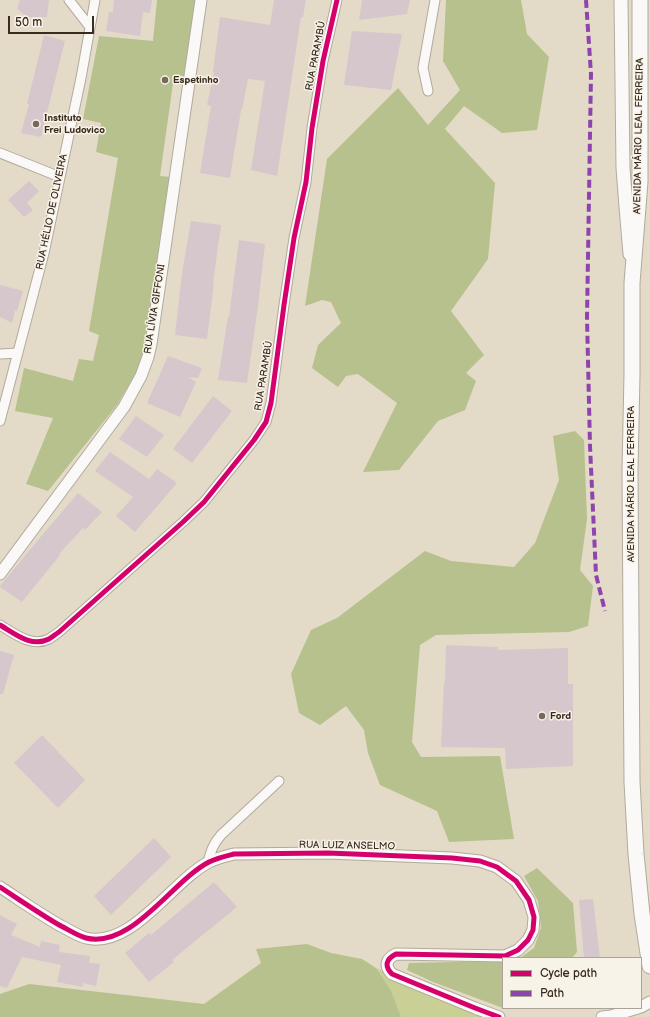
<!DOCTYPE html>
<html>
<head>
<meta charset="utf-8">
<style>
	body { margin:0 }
	#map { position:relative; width:650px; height:1017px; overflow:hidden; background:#e4dac8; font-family:"Balsamiq Sans",sans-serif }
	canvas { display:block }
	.legend { position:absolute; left:502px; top:957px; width:140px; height:52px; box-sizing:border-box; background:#f7f3e8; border:1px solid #aca397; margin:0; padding:5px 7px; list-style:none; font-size:12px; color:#3b2a1e }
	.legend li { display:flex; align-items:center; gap:8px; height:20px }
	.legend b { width:20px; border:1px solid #aca397 }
	.scale { position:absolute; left:8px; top:16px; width:86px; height:18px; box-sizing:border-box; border:2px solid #3b2a1e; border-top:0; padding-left:5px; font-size:12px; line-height:14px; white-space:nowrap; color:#3b2a1e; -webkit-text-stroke:3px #f7f3e8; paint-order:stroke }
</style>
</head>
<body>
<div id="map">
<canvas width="650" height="1017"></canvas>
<ul class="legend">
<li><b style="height:5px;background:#d6006c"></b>Cycle path</li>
<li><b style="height:5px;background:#8e44ad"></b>Path</li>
</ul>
<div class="scale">50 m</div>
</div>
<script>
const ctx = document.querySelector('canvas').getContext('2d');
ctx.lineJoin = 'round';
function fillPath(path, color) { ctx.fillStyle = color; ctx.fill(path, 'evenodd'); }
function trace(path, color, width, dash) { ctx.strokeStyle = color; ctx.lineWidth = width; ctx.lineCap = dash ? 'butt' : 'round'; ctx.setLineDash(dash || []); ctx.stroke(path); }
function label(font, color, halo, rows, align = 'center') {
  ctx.font = font + ' "Balsamiq Sans",sans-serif'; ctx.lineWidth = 3; ctx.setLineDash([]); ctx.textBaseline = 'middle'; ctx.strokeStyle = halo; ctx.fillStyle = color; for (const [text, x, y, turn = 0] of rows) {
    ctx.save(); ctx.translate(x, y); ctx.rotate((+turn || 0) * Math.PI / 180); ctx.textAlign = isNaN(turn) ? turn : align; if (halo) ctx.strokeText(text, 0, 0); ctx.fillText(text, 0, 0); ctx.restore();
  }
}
const green = new Path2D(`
	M376 968 492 1017H401L391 990Z`);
const forest = new Path2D(`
	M157 0H196L184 76H174L160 176 170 177 141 364 117 405 48 491 26 484 53 418 15 411 24 368 73 381 79 359 93 361 99 335 89 331 118 158 96 152 101 123 83 119 99 36 153 41Z
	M446 0H521L527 34 549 57 537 130 502 133 464 106 445 129 495 183 488 259 451 311 484 355 466 373 476 381 465 410 438 421 399 470 363 472 397 403 358 374 346 376 338 387 312 368 318 345 341 323 331 302 322 300 305 306 327 159 398 88 428 125 460 90 443 61Z
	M575 431 584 440 587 519 580 570 593 586 588 626 569 632 436 635 420 645 412 742 421 757 500 756 514 839 449 842 437 811 380 785 368 753 364 730 346 706 320 725 299 713 291 674 311 630 337 618 425 551 451 561 514 567 535 543 559 480 553 436Z
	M537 868 573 903 577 952 572 958H520L534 948 541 928 538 901 524 876Z
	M307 944 331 953 362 959 376 968 391 990 401 1017H0V994L29 984 204 1004 261 963 256 949Z
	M503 961V1008L433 982 407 970 409 963Z`);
const building = new Path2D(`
	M20 0H49L47 17H27L17 9Z
	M114 0H152L150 13 143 12 140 36 106 31 109 12H113Z
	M274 0H306L303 17H301L277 176 251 170 265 81 248 79 242 110H241L230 178 200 173 211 106 207 105 214 72H213L220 17 270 25Z
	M362 0H410L407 14 359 20Z
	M352 31 402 34 391 90 344 85Z
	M44 35 65 41 41 137 21 133 29 104H27Z
	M29 181 39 191 27 203 33 210 24 217 8 200Z
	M191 221 221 225 213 283H214L207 339 175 335 182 273Z
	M239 240 265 244 258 306 247 383 218 380 228 317H229Z
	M0 285 23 291 17 311 15 310 12 323 0 317Z
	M168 356 202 368 198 378 188 377 196 382 180 417 147 403Z
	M213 396 232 411 192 463 173 449Z
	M136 416 164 435 147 457 119 439Z
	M110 452 149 479 157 469 177 483 135 532 116 516 133 497 95 471Z
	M78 493 102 512 85 530 83 528 59 554 60 555 22 602 0 587V586L38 540Z
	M446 645 498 647V650L568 648V684H573V766L506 769 505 748 441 747 444 683H445Z
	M0 651 14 655 3 694H0Z
	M42 735 85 780 58 808 14 763Z
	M154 838 171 857 111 915 94 896Z
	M214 882 237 907 172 960 174 962 149 982 125 953 149 933 151 935Z
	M593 899 600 958H584L579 900Z
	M0 915 17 924 11 935 40 947 41 941 60 945 59 952 90 956 89 963 100 964 96 986 83 983V987L57 982 61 965 22 957 7 988 0 986Z`);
const minor = new Path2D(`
	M69 0 90 27
	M428 91 423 68 435 0
	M0 153 60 177
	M0 354 18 353
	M0 421 44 253 81 78 95 0
	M0 625C14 633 31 648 49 639 52 637 56 634 59 632L183 522 204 502 254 440 266 422 271 403 284 305 294 238 306 182 312 128 323 61 337 0
	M208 862C211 851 213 844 221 835L279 781`);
const tertiary = new Path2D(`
	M0 574 124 407 141 376 148 357 151 344 201 0
	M0 887C20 900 40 914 61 926 69 930 78 936 86 938 132 949 172 881 209 862 217 858 226 856 234 854L328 853 452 858 480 861 497 867 516 881 529 900 534 917 533 930 528 940 518 950 505 956 396 954C386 959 384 966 392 974L475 1008 499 1017
	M641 1007 650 1002
	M602 1017 611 1016 638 1008`);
const secondary = new Path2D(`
	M621 0 623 168 626 207 630 254`);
const trunk = new Path2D(`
	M640 0V182L632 283V374L630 471 632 782 636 854 642 914 650 966`);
const quiet = new Path2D(`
	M586 0 591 74 587 318 590 446 596 575 605 611`);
const cycleway = new Path2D(`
	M0 625C14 633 31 648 49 639 52 637 56 634 59 632L183 522 204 502 254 440 266 422 271 403 284 305 294 238 306 182 312 128 323 61 337 0
	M0 887C20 900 40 914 61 926 69 930 78 936 86 938 132 949 172 881 209 862 217 858 226 856 234 854L328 853 452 858 480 861 497 867 516 881 529 900 534 917 533 930 528 940 518 950 505 956 396 954C386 959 384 966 392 974L475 1008 499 1017`);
const markers = [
	[165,80,4,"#76685a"],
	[36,124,4,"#76685a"],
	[542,716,4,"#76685a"]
];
const streetNames = [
	["RUA PARAMBÚ",316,56,-79],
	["AVENIDA MÁRIO LEAL FERREIRA",639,136,-89],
	["RUA HÉLIO DE OLIVEIRA",52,212,-78],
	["RUA LÍVIA GIFFONI",155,309,-81],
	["RUA PARAMBÚ",264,376,-81],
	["AVENIDA MÁRIO LEAL FERREIRA",631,484,-90],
	["RUA LUIZ ANSELMO",347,846,1]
];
const poiNames = [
	["Espetinho",173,80],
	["Instituto",44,118],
	["Frei Ludovico",44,130],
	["Ford",550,716]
];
fillPath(green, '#cad095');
fillPath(forest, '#b6c18e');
fillPath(building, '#d6c7cc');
trace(minor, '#b1aa9e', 11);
trace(tertiary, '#b1aa9e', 13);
trace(secondary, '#b1aa9e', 15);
trace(trunk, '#b1aa9e', 17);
trace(minor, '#fbf9f7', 9);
trace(tertiary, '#fbf9f7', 11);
trace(secondary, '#fbf9f7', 13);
trace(trunk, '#fbf9f7', 15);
trace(quiet, '#8e44ad', 4, [8, 4]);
trace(cycleway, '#d6006c', 5);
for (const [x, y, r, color] of markers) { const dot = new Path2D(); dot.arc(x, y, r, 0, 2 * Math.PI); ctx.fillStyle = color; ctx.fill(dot); trace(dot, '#f7f3e8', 1.5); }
label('10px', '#3b2a1e', '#f7f3e8', streetNames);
label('bold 10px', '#3b2a1e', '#f7f3e8', poiNames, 'left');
</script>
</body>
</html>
